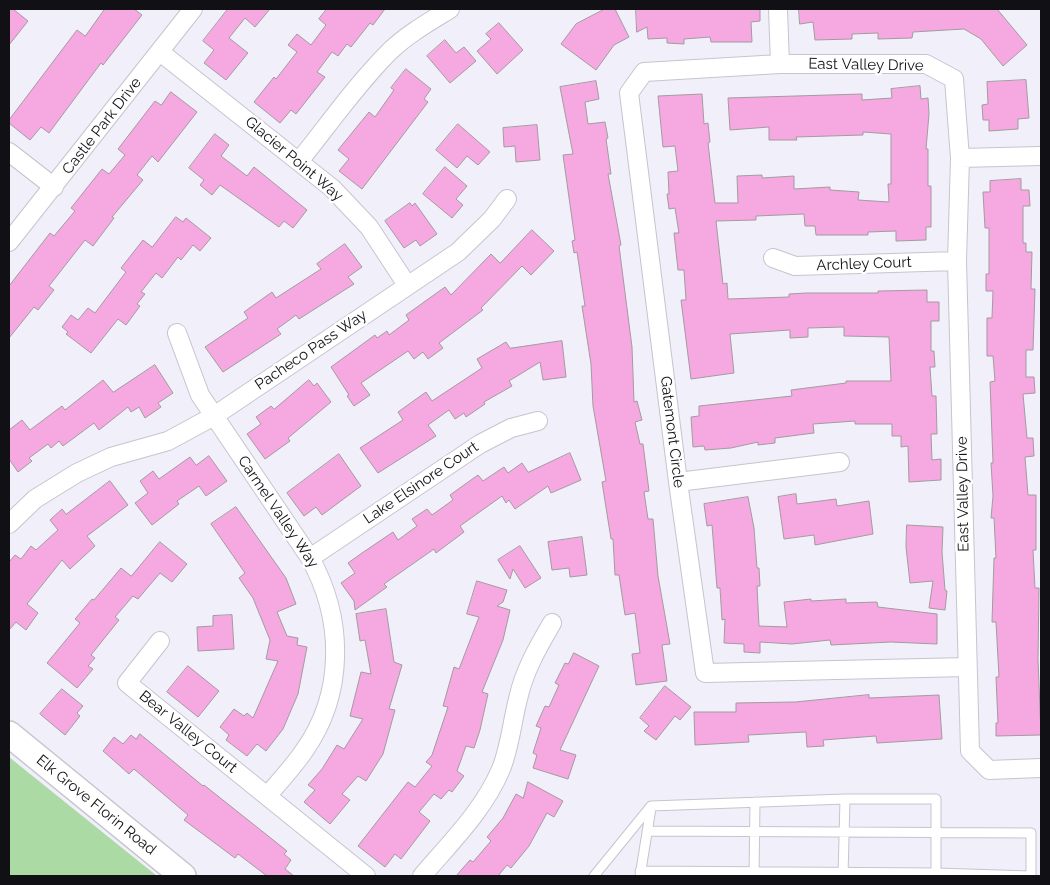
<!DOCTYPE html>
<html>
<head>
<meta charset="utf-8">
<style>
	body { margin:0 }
	#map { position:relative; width:1050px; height:885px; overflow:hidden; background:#f1effa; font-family:Raleway,sans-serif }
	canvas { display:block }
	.frame { position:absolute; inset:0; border:10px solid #111014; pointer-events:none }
</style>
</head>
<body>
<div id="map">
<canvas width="1050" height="885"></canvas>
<div class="frame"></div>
</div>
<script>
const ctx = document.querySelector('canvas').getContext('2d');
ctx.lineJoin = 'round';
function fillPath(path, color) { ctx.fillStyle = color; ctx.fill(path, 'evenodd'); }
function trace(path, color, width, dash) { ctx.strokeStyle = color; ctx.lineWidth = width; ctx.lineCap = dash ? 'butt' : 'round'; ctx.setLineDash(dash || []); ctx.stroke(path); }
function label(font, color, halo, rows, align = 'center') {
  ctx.font = font + ' Raleway,sans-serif'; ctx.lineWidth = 5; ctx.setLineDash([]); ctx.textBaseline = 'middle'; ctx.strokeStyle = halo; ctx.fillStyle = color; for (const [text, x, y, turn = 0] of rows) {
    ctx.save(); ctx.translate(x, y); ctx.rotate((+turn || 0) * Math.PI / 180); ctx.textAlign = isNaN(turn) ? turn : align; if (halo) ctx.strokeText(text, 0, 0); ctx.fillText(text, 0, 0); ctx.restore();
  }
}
const green = new Path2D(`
	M9 757 157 876H9Z`);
const building = new Path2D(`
	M9 9H13L28 21 9 45Z
	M105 9H134L142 15 103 65 101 63 49 133 41 127 30 140 9 123V120L77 30 85 36Z
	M228 9H270L255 27 245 18 229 38 248 53 226 80 204 63 214 50 203 41Z
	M327 9H385L373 25 370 23 351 47 347 44 338 56 332 52 317 72 325 77 296 114 291 110 280 123 254 102 274 77 276 79 297 52 288 45 297 34 311 45 326 25 319 19Z
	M605 9H615L629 37 614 45 596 70 561 44 576 24Z
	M636 9H760V21L751 22 752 42H711L710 37 684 39V44L667 43V38L648 39 647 27 637 32Z
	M799 9H997L1027 45 1003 66 981 39 964 29 913 32 912 38 878 39V33L852 34V39L815 40 813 22 800 24Z
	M499 23 523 50 497 74 477 51 491 39 486 34Z
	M445 40 456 53 464 47 476 61 450 83 427 56Z
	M406 69 431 89 424 99 428 102 362 189 339 171 349 159 338 150 369 112 375 117 394 90 391 88Z
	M1026 80 1029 118 1018 119V129L989 131V120H983L982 105 988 104 987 82Z
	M596 81 599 99 585 102 588 124 605 122 608 138 606 139 611 174H608L621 245 619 246 632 347 634 402 637 401 642 420 635 422 640 444H643L649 491 644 492 648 519H653L658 576 670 644 662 645 667 681 636 685 632 654 640 653 635 613 625 615 619 575H615L613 539H611L602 482 606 481 593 406 591 364 582 306H585L577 252 574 253 572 241 575 240 563 155 573 154 560 87Z
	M920 86 921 99 928 98 929 114 926 149H928V186H931V227H926V240L896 241V231L868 232V235H816L815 226H805L804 214 756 216V220L716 221 723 284 727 283 728 299 789 297V294L806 293H878V291L927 290V302H939V321H931V351H934L935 367H930L932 396H936L937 434H931L932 460 941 459V480L909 482 908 446 901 447V436H892V424H855V421L813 424 814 433 775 438V443L758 445V442L731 448 705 450 704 446 693 447 691 417 699 416V406L792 396 791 390 846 383V381H891L889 337 844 336V327L808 328V337L790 338V330L730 334 734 373 691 379 681 300H686L684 270H678L674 233H679L675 208 669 209 667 194H669L668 172 678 171 675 146 663 147 658 96 702 94 704 124 708 123 710 142 708 143 715 203H738L737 176 762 175V178L794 176V189L830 187V190L859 192 858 200 889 202 888 184H891V134L863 132V135L796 137 797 140H769V127L730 130 728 98 862 94V100L892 98 891 89Z
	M171 92 197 112 158 162 152 156 137 175 143 180 112 217 114 218 93 246 85 240 49 286 54 290 38 310 34 307 9 338V286L50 233 54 236 75 211 71 208 102 169 109 174 125 155 118 149 155 101 161 105Z
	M458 124 490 152 478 165 467 156 457 168 436 150Z
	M537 125 540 160 516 162 515 146 504 147 503 128Z
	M215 134 229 145 221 156 247 176 254 167 307 210 293 228 284 221 279 227 220 185 212 195 200 185 204 180 189 168Z
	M445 167 467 186 456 199 463 205 452 218 423 194Z
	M1021 179V190H1029L1030 206H1023V243H1026V252H1032L1031 289H1035L1033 350H1026V377H1034L1035 393 1023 394 1027 438H1033L1034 456 1025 457 1028 495H1036V550H1033L1035 588H1039L1038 659 1041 735 996 736V723H998L996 677H999L996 622H992L994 558H996L994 518H991L993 496 991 463H993L990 382 995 381 993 356H987V318H992L993 291H986V274H989V228H985L983 192H990V181Z
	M410 203 412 206 415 203 437 234 420 246 416 240 404 248 385 221Z
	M176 217 183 222 186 218 211 238 200 251 193 245 181 260 178 257 162 278 156 273 141 292 145 294 137 304 140 306 126 325 118 319 91 353 66 334 68 332 62 327 71 315 78 320 88 308 95 313 126 272 121 268 143 240 152 247Z
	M532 230 554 251 531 275 522 266 481 308 483 310 439 343 443 348 428 359 423 352 414 359 408 351 361 383 370 395 354 406 347 396 349 395 331 367 375 335 377 338 387 331 389 335 409 320 406 315 445 287 451 295 491 254 500 263Z
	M345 244 362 267 348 277 354 284 299 319 296 315 277 329 281 334 223 372 205 347 248 318 244 312 272 292 276 298 321 269 317 264Z
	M562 341 566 377 543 380 540 362 509 381 512 386 484 402 485 404 466 417 464 413 455 419 449 410 428 425 436 436 378 473 360 448 403 420 398 412 426 392 432 401 482 368 477 359 506 342 510 348Z
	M155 365 173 393 158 403 161 407 145 418 139 407 131 412 128 407 99 430 94 423 63 446 59 441 51 448 48 444 29 458 32 461 18 472 9 459V430L22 420 30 430 62 406 65 410 103 380 113 392Z
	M309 380 314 386 317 383 331 402 288 438 290 441 265 459 247 434 261 424 256 417 271 406 274 409Z
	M570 453 581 480 551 493 548 486 515 509 509 500 506 503 502 496 460 526 464 532 436 553 434 549 384 584 387 587 355 610 354 601 341 583 355 573 348 563 362 553 393 532 398 540 417 526 412 519 427 509 432 515 453 500 450 495 478 475 483 481 504 467 508 473 522 463 528 472Z
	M339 454 361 486 322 515 316 507 304 516 287 493Z
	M209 456 227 481 206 496 199 486 177 501 179 504 152 525 135 503 148 493 140 481 153 471 159 479 190 457 196 465Z
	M110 481 128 505 87 536 95 546 70 569 62 560 27 604 38 613 26 630 16 622 9 630V562L15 555 21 559 31 546 36 550 58 530 50 520 62 509 66 514Z
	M796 494 797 504 836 499 837 506 869 501 873 534 815 545 814 535 784 539 778 497Z
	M748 497 754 528 757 568H759L760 586H757L759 626 787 627 784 602 811 599V601L846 599V603L877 602 878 607 937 614V644L891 642 831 645 830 640 792 644 760 642V653L744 652V644L724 643 725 619 722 620 720 588H717L712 525 707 526 704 504Z
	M236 507 286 578 296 604 277 612 287 636 298 638 297 645 307 647 298 694 283 729 266 751 257 744 247 756 226 740 229 735 220 727 234 709 244 716 247 713 253 718 278 661 266 659 270 640 253 598 239 578 245 573 211 524Z
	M907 525 943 527 942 552 945 590 947 591 945 610 929 608 933 581 910 583 906 547Z
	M582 537 587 575 570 577 569 568 552 570 548 542Z
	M160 542 187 564 172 582 160 573 138 599 133 596 115 617 119 620 91 655 95 658 88 666 93 669 77 688 47 663 80 623 75 619 92 599 94 600 121 568 131 576Z
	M520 546 541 578 525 588 513 569 510 579 498 560Z
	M477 581 507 590 503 602 497 606 510 610 503 640 482 692 488 694 480 730 474 748 466 746 457 771 464 776 452 792 449 790 441 799 434 794 419 812 430 821 401 859 395 854 385 867 358 846 408 782 415 787 432 766 426 762 432 755 448 707 443 706 454 667 459 669 479 617 467 614Z
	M386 609 394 662 402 665 389 709 395 710 383 754 366 781 358 776 342 794 350 800 330 824 304 802 315 790 308 785 322 769 337 745 344 749 363 719 350 716 361 672 371 674 365 640 360 641 356 614Z
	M232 615 234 649 198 651 197 627 213 626V616Z
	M574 653 599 666 560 750 576 755 568 779 533 768 537 755 533 753 541 728 536 726 545 706 549 707 559 685 555 683 565 663 568 664Z
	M188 666 219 691 198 717 167 692Z
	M665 686 691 707 680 720 675 716 656 740 644 731 649 726 640 718Z
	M62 689 83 706 77 713 80 716 65 735 40 714Z
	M869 695V698L939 695 942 739 877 743 876 736 823 740 824 746 807 747 806 732 748 735 749 742 695 745 694 712H736V703L795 702Z
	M140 734 203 786 204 785 287 851 284 854 291 860 285 869 294 876H267L238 854 235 858 184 820 188 815 134 769 129 774 103 751 114 737 123 744 131 735 136 739Z
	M528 782 563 801 554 817 547 813 529 846 511 868 507 865 498 876H456L470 860 473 862 491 841 487 837 503 818 516 794 523 798Z`);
const service = new Path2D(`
	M647 831 1031 833V876
	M640 871 936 873 1031 876
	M594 876 651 806 845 799H936V876
	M640 876 651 808
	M754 876 755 802
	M843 876 845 799`);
const minor = new Path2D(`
	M778 9 780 64
	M160 52 332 188 369 227 407 285
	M9 152 54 187
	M960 158 1041 156
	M300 160C329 124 357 84 390 51 408 34 429 22 450 9
	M9 242 193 9
	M773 258 795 266 957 261
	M177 333 200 395 310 558C344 619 345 693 304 751 293 767 280 781 267 796
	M678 482 840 462
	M9 524 35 499 77 473 111 457 168 441 214 416 458 252 492 219 507 199
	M310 558 480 444 511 428 538 421
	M160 641 127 683 366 876
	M967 667 705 673 678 482 629 93 644 72 780 64H926L954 79 960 158 957 261 970 751 989 770 1041 768
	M422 876C450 843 484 810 501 769 510 747 512 722 518 699 524 671 538 647 552 623`);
const secondary = new Path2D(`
	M9 734 183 876`);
const streetNames = [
	["East Valley Drive",866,65,1],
	["Castle Park Drive",102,126,-52],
	["Glacier Point Way",294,159,40],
	["Archley Court",864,264,-2],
	["Pacheco Pass Way",311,350,-34],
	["Gatemont Circle",672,432,83],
	["Lake Elsinore Court",421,483,-34],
	["East Valley Drive",963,494,-91],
	["Carmel Valley Way",278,512,56],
	["Bear Valley Court",188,732,39],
	["Elk Grove Florin Road",96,805,39]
];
fillPath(green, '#acdaa4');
fillPath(building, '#f6a8e0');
trace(building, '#a39aa0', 1);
trace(service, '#c6c4ce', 11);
trace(minor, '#c6c4ce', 20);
trace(secondary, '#c6c4ce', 28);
trace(service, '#fff', 9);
trace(minor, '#fff', 18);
trace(secondary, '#fff', 25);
label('15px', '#111014', '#fefefe', streetNames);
</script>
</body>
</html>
